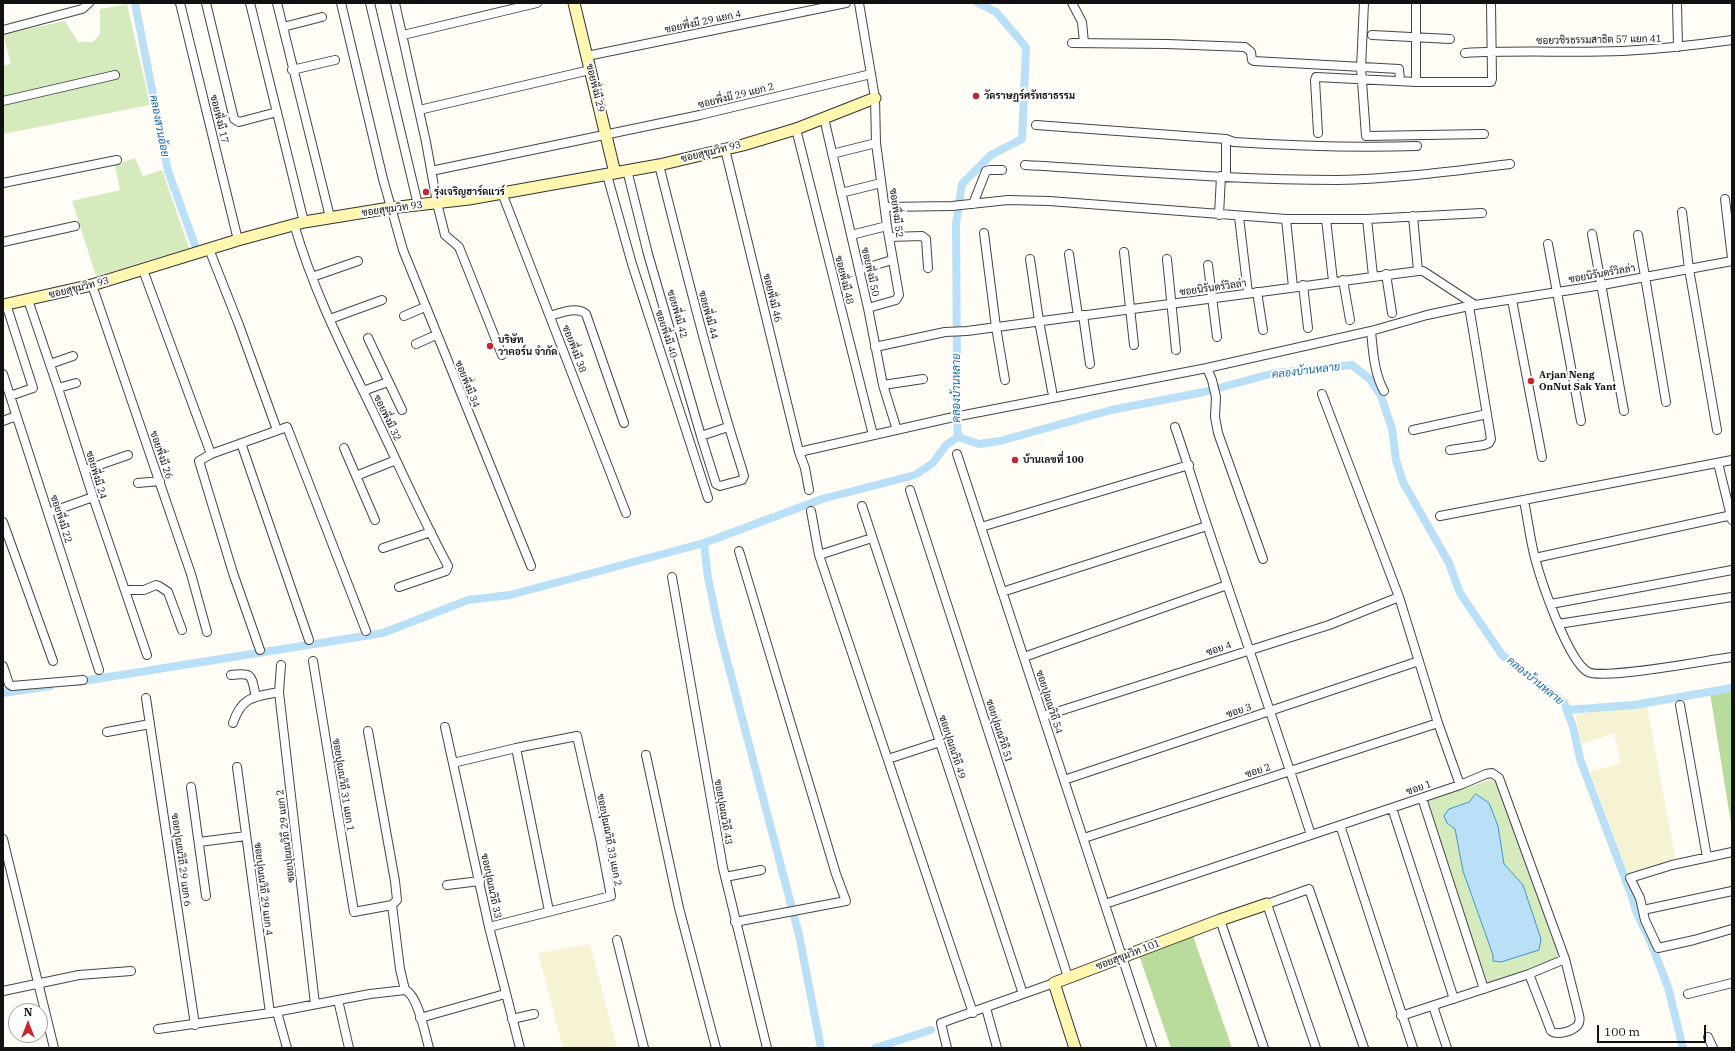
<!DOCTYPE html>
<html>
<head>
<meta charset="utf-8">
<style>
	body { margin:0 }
	#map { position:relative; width:1735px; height:1051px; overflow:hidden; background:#fffdf5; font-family:"IBM Plex Serif",serif }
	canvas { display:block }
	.frame { position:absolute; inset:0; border:4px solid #111; pointer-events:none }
	.north { position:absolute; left:8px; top:1003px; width:40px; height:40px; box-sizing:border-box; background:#fff; border:1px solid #a0a0a0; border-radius:50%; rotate:0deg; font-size:11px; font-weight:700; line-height:16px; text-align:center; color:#111 }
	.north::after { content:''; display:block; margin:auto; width:14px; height:18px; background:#c4262e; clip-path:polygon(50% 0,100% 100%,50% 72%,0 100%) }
	.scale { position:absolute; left:1597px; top:1025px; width:109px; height:18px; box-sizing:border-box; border:2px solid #111; border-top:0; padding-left:5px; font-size:12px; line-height:14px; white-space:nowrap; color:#111; -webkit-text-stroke:3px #fff; paint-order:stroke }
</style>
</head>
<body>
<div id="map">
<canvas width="1735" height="1051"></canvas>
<div class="frame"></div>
<div class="north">N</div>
<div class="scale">100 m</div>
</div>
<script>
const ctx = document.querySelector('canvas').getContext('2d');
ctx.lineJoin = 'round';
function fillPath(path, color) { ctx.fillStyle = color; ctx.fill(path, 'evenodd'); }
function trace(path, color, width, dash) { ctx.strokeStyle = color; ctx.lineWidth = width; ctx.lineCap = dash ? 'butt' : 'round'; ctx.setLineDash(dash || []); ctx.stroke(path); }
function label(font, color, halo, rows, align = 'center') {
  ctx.font = font + ' "IBM Plex Serif",Sarabun,serif'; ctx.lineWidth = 4; ctx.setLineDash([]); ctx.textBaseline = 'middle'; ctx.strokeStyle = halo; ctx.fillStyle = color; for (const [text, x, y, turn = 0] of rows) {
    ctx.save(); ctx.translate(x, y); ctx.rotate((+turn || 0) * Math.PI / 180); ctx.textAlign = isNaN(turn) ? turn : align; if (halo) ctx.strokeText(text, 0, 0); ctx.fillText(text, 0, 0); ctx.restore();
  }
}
const farmland = new Path2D(`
	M1647 706 1676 862 1628 875 1590 772 1621 763 1614 733 1581 744 1575 714Z
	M590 944 617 1048H563L538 953Z`);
const green = new Path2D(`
	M127 4 150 105 3 134V66L11 64 3 34 65 21 78 42H93L100 34V9Z
	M135 158 143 176 162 170 189 248 96 276 72 201 120 190 115 165Z
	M1491 780 1496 782 1558 955 1554 960 1487 983 1426 800Z`);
const forest = new Path2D(`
	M1732 689V830L1710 693Z
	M1193 936 1232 1048H1171L1139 955Z`);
const water = new Path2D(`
	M1476 794 1489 803 1498 826 1504 864 1523 885 1541 939 1539 950 1501 962 1493 961V955L1463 871 1455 829 1447 823 1444 816 1449 809 1469 802Z`);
const canal = new Path2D(`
	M135 3 168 171 195 245
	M978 3 996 12 1026 47 1022 139 991 155 962 184 956 224 957 370 955 383 958 437 979 444 1000 441 1111 410 1204 392 1274 373 1352 365 1370 379 1381 396 1392 429 1396 460 1403 482 1449 563 1460 593 1502 655 1564 702 1573 727 1580 759 1632 897 1636 911 1651 943 1668 987 1683 1048
	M704 543 708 578 719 630 799 935 821 1048
	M77 682 383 633 468 600 510 595 704 543 822 499 915 475 933 463 946 445 958 437
	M3 693 50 686
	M1567 710 1634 705 1732 688
	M875 1048 931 1030`);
const street = new Path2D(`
	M180 3 238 240
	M206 3 234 119 239 122 277 112
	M250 3 304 222
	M277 3 330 217
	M341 3 383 179 403 250 531 566
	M370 3 418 205
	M395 3 426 142 437 203 445 235 459 247 502 355
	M859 3 875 98 876 143 887 226 899 295 896 300 868 308
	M1072 3 1082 22 1084 43
	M1364 3 1361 68 1366 136 1484 134
	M1416 3V82
	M1677 3 1678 47
	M283 27 322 17
	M3 30 82 9 89 3
	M403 35 537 3
	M1372 35 1450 39
	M1072 43 1167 44 1245 47 1251 52 1252 60 1254 61 1399 69 1400 80
	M1465 53C1518 50 1571 53 1623 51 1660 49 1696 45 1732 40
	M587 56 846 3
	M292 70 335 60
	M3 101 115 75
	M419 110 590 70
	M824 118 868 308 883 385 897 430
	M1036 125 1226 139 1234 142C1295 146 1355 148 1417 146
	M796 129 873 435
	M1318 133 1315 80 1316 77 1416 82H1491L1492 79 1491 3
	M725 149 799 452 805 468 809 490
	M832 154 876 143
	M659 165C685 267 710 369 742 469L744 476 742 480 720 486 716 484 701 436
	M1025 165C1129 171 1234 180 1338 180 1396 179 1453 171 1510 164
	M627 170 648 254 701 436 728 427
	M431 171 700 115 871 74
	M607 175 632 264 708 498
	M1226 177V139
	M3 183 117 160
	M502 193 626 513
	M841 193 881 183
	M1725 199 1732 258
	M973 204 986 171 990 170H1002
	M885 207 952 206 1008 200 1049 201 1286 219H1367L1482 213
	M1682 212 1689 269 1717 430
	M1219 215 1221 176
	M1413 216 1418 271
	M1239 217 1248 293
	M1286 219 1293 287
	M1326 219 1333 281
	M1367 219 1373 276
	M294 224C314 294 348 359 379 424 402 472 423 520 448 566L446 571 399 587
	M984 233 996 327 1005 380
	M1592 234 1624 411
	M851 235 887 226
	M1638 235 1666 402
	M889 237 922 236 926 239 928 268
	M3 242 75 226
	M1548 244 1581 421
	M209 249 239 325 277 430
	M1124 252 1134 345
	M1069 254 1078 316
	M1030 259 1039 321 1052 391
	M1167 259 1176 350
	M1208 265 1217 337
	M143 270 211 454
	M859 270 892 260
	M1386 274 1392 313
	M312 277 358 261
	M1343 280 1350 320
	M92 285 191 574 207 632
	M1303 285 1308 328
	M1257 292 1263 330
	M28 300 58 388 93 497 147 655
	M1512 300 1542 457
	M6 304 33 388 10 396
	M1083 315 1090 364
	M404 316 425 307
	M550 316C560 313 577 306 586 314L624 423
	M330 319 382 300
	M1371 331C1373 351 1374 373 1384 391
	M368 338 402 410
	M416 344 436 335
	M875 347 945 332 967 331 1418 271H1423L1475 305
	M50 364 73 356
	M1207 368 1212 380 1216 397 1215 417 1218 433 1263 559
	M3 374 99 670
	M883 385 923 379
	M58 388 76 383
	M363 391 388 382
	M1322 394 1399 597 1438 723 1460 785
	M3 421 16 416
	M1175 427C1187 461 1197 496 1209 531 1243 632 1278 733 1311 835
	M1413 430 1487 414
	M241 443 309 640
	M344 448 375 520
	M1450 450 1484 445 1489 443 1491 439 1469 306
	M799 452 949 418 1207 368 1371 331 1427 315 1469 306 1602 285 1732 261
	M957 454 1152 1048
	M1718 463 1732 520
	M85 470 128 455
	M356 476 396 460
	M138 483 160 481
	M910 490 1068 977
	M1524 501C1528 520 1530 539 1535 558 1541 581 1568 661 1588 672 1605 680 1708 660 1732 657
	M862 506 1023 994
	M811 511 819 555 973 1013
	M48 513 93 497
	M1440 516 1732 460
	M3 522 53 661
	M981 527 1189 465
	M383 548 431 532
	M819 555 872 538
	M1535 558 1732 515
	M672 577 723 868 767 1048
	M125 590H144L156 585 159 586 168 592 182 630
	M1002 592 1207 526
	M1551 604 1732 570
	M1558 624 1732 597
	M260 650 233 573 199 461 211 454 287 427 366 631
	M1024 657 1227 585
	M313 661 354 912 392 905 400 969 405 990C418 995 425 1034 429 1048
	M281 665 279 692 315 1004
	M3 666 9 684 12 686 83 680
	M231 675C254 672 251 676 256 697
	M146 698 195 1025
	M1680 705 1707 857
	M1044 716 1329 625 1399 597
	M233 723C242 696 254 697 279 692
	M445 727 489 927 520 1048
	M368 731 395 881 397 900 392 905
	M107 732 150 724
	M516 748 549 911
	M646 755 679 908 716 1048
	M888 759 940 742
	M453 763 516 748 577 736 600 838 611 896 489 927
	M237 767 270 1013
	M1064 780 1419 661
	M191 787 206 896
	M1422 798 1484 989
	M1392 808 1454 999
	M1340 825 1413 1048
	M1084 838 1438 723
	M3 839 54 1048
	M199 842 246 836
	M1732 852 1672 865 1630 878 1640 898 1645 920 1658 948 1694 940 1732 929
	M725 877 761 870
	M447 885 480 881
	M1105 904 1460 785 1486 774 1492 773 1499 778 1565 959 1579 1015C1580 1019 1580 1022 1578 1025 1573 1031 1557 1036 1551 1031L1529 974
	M1643 910 1732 891
	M1220 920 1264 1048
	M735 922 846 901 836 874 739 551
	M617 940 644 1048
	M3 991 79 975 131 971
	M1688 994 1732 983
	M338 1000 370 994 405 990
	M1433 1006 1447 1048
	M986 1008 997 1048
	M277 1012 287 1048
	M1401 1016 1529 974 1565 959
	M420 1018 505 994
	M512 1019 534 1014
	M158 1029 270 1013 338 1000 349 1048
	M1708 1037 1713 1048
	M947 1048 941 1023 1054 983
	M1316 1048 1267 904 1309 889 1364 1048`);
const secondary = new Path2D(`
	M574 3 615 173
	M3 305 92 285 238 240 304 222 390 208 469 199 659 165 743 145 796 129 875 98
	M1075 1048 1054 983 1220 920 1267 904`);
const markers = [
	[976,96,4,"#c4262e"],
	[426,192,4,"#c4262e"],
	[490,346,4,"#c4262e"],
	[1531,381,4,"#c4262e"],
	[1015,460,4,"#c4262e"]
];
const streetNames = [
	["ซอยพึ่งมี 29 แยก 4",703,22,-12],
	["ซอยวชิรธรรมสาธิต 57 แยก 41",1599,40,-1],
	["ซอยพึ่งมี 29",595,88,76],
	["ซอยพึ่งมี 29 แยก 2",736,96,-14],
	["ซอยพึ่งมี 17",219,119,76],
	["ซอยสุขุมวิท 93",711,152,-14],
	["ซอยสุขุมวิท 93",392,209,-8],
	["ซอยพึ่งมี 52",896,213,82],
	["ซอยพึ่งมี 50",870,272,77],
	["ซอยนิรันดร์วิลล่า",1602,274,-10],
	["ซอยพึ่งมี 48",844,280,76],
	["ซอยสุขุมวิท 93",79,288,-14],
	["ซอยนิรันดร์วิลล่า",1213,288,-8],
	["ซอยพึ่งมี 46",772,298,76],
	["ซอยพึ่งมี 42",677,314,74],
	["ซอยพึ่งมี 44",708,315,75],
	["ซอยพึ่งมี 40",666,334,72],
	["ซอยพึ่งมี 38",574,349,69],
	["ซอยพึ่งมี 34",467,384,68],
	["ซอยพึ่งมี 32",387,418,64],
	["ซอยพึ่งมี 26",161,455,71],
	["ซอยพึ่งมี 24",96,475,73],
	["ซอยพึ่งมี 22",61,519,72],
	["ซอย 4",1219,649,-18],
	["ซอยปุณณวิถี 54",1049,702,72],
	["ซอย 3",1239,711,-18],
	["ซอยปุณณวิถี 51",999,731,72],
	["ซอยปุณณวิถี 49",952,747,72],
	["ซอย 2",1258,771,-18],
	["ซอยปุณณวิถี 31 แยก 1",343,785,81],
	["ซอย 1",1419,788,-19],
	["ซอยปุณณวิถี 43",723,812,80],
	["ซอยปุณณวิถี 29 แยก 2",286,836,-97],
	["ซอยปุณณวิถี 33 แยก 2",609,840,79],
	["ซอยปุณณวิถี 29 แยก 6",181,860,82],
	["ซอยปุณณวิถี 33",491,886,78],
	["ซอยปุณณวิถี 29 แยก 4",263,889,83],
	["ซอยสุขุมวิท 101",1128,955,-21]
];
const poiNames = [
	["วัดราษฎร์ศรัทธาธรรม",984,96],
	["รุ่งเจริญฮาร์ดแวร์",434,192],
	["บริษัท",498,340],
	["วาคอร์น จำกัด",498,352],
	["Arjan Neng",1539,375],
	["OnNut Sak Yant",1539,387],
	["บ้านเลขที่ 100",1023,460]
];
const waterNames = [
	["คลองสวนอ้อย",159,126,79],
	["คลองบ้านหลาย",1306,371,-7],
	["คลองบ้านหลาย",957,388,-90],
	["คลองบ้านหลาย",1535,681,39]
];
fillPath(farmland, '#f6f3d4');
fillPath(green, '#d5ebbd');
fillPath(forest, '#b9dc9c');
fillPath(water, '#b9e0f7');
trace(water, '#3f96cf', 1);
trace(canal, '#b9e0f7', 8);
trace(street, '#444', 10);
trace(secondary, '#333', 13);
trace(street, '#fff', 8);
trace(secondary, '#fff6b0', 11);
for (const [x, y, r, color] of markers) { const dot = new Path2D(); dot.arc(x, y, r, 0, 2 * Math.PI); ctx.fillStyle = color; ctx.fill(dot); trace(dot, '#fff', 1.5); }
label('10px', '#111', '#fff', streetNames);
label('bold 10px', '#111', '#fff', poiNames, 'left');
label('italic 11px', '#1768a6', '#fff', waterNames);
</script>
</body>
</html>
